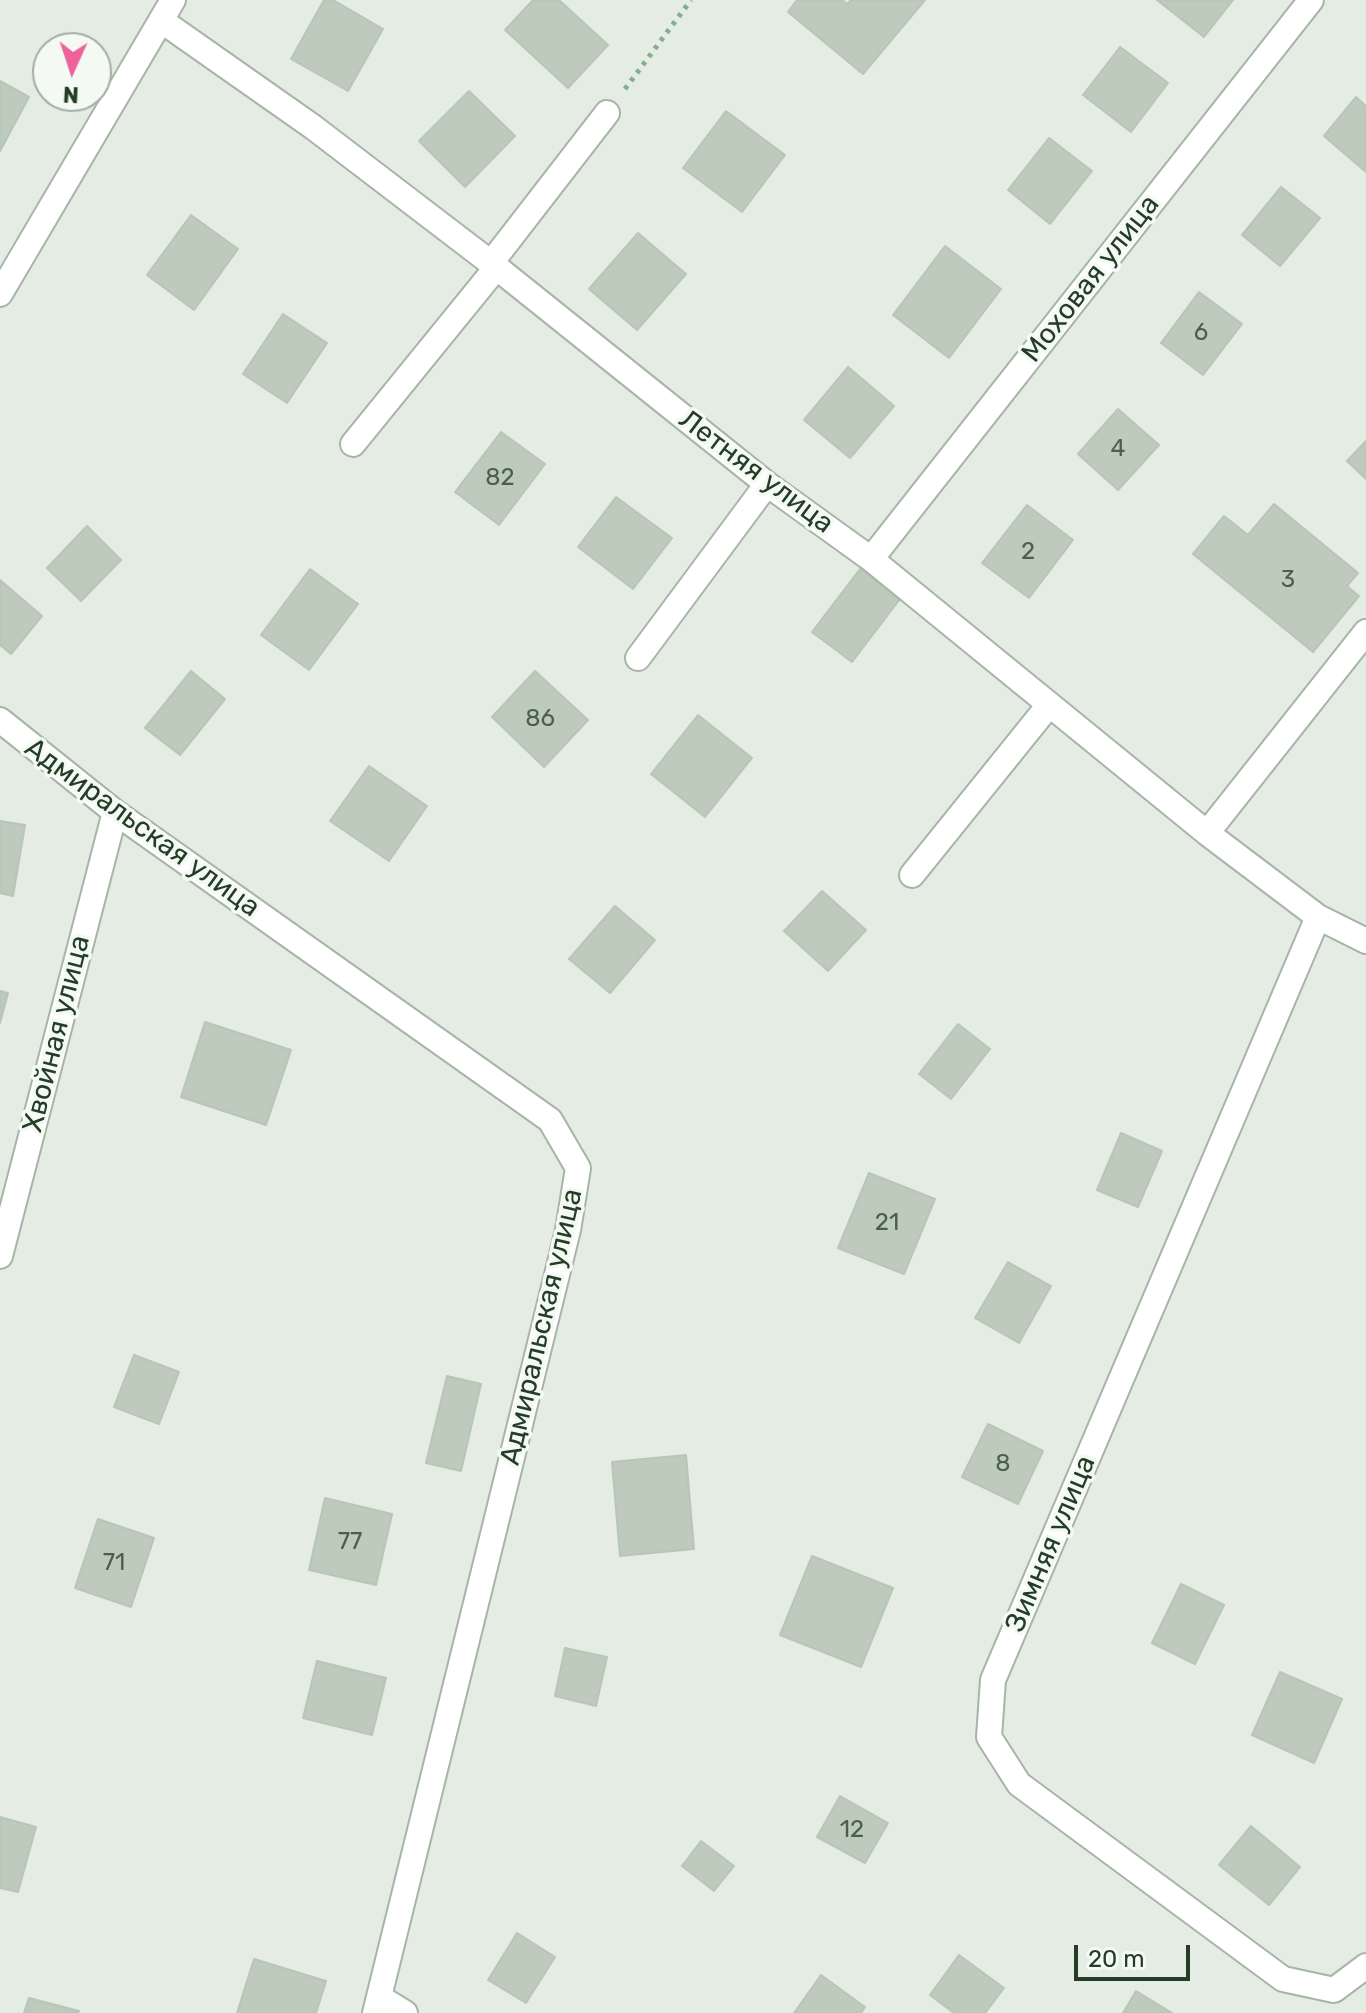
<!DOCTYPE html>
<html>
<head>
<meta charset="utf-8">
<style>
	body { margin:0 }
	#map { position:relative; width:1366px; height:2013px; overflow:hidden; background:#e4ece3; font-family:Rubik,sans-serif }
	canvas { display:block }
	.north { position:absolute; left:32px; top:32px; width:80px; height:80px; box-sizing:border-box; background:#f4f9f4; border:2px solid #a1aea2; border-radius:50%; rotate:183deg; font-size:22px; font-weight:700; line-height:32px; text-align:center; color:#243d26 }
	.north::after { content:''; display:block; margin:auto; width:28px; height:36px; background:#ec6299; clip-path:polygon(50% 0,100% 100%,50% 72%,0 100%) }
	.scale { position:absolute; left:1074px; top:1945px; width:116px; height:36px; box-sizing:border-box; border:4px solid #243d26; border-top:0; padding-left:10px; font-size:24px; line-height:28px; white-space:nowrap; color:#243d26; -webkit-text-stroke:6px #f4f9f4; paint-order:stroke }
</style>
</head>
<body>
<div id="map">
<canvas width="1366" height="2013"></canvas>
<div class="north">N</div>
<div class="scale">20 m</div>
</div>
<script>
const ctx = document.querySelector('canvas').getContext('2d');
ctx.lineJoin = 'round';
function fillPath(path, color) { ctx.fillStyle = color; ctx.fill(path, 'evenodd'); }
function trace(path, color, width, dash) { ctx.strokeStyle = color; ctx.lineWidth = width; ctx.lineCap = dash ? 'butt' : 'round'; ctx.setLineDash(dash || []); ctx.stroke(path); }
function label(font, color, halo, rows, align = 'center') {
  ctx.font = font + ' Rubik,sans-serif'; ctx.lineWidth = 7; ctx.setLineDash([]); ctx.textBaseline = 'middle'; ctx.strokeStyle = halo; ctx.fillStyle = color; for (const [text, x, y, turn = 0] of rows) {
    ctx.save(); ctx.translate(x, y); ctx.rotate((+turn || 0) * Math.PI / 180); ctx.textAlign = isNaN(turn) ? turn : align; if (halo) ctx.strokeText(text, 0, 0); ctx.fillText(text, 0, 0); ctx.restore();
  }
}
const building = new Path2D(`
	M324 0H333L383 29 348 91 291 59Z
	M533 0H559L608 45 568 88 505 30Z
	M797 0H842L847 4 851 0H925L863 74 788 12Z
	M1157 0H1233L1204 37Z
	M1120 47 1168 83 1131 132 1083 95Z
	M0 81 29 97 0 151Z
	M469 91 515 136 465 187 419 141Z
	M1356 97 1366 106V172L1324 136Z
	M726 111 785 155 742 212 683 168Z
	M1049 138 1092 171 1050 224 1008 190Z
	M1281 187 1320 218 1280 266 1242 235Z
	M191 215 238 249 194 310 147 275Z
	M638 233 686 274 637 330 589 289Z
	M945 246 1001 289 949 358 893 315Z
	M1199 292 1242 324 1203 375 1161 343Z
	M283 314 327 343 287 403 243 374Z
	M848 367 894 406 850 458 804 420Z
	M1118 409 1159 445 1118 490 1078 454Z
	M501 432 545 464 499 525 455 492Z
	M1366 441V479L1347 461Z
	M616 497 672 538 633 589 578 547Z
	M1274 504 1358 573 1347 586 1359 596 1313 652 1193 554 1224 516 1248 535Z
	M1027 505 1073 540 1029 598 982 563Z
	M87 526 121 560 81 601 47 568Z
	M310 569 358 604 309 670 261 635Z
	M860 569 900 599 852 662 812 632Z
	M0 580 42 616 11 654 0 645Z
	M191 671 225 699 180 755 145 728Z
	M535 671 588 720 544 767 492 717Z
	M698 715 752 758 705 817 651 774Z
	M369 766 427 806 389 861 330 821Z
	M0 821 25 825 13 896 0 893Z
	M822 891 866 930 828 971 784 931Z
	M615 906 655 940 610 993 569 959Z
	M0 991 8 993 0 1023Z
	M205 1022 291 1050 266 1125 181 1097Z
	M958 1024 990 1049 951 1099 919 1074Z
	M1121 1133 1162 1151 1138 1207 1097 1190Z
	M869 1173 935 1199 904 1274 838 1248Z
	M1008 1262 1051 1286 1019 1343 975 1318Z
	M134 1355 179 1372 159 1424 114 1407Z
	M447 1376 481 1384 461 1471 426 1463Z
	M988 1424 1043 1451 1018 1504 962 1477Z
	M686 1455 694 1549 620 1556 612 1462Z
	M325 1498 392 1514 376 1585 309 1570Z
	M98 1519 154 1538 131 1607 75 1588Z
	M812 1556 893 1588 861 1667 780 1635Z
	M1181 1584 1224 1605 1195 1664 1152 1643Z
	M565 1648 607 1657 596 1706 555 1696Z
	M317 1661 386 1678 372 1735 303 1718Z
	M1280 1672 1342 1699 1314 1763 1252 1735Z
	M840 1796 888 1823 865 1863 817 1837Z
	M0 1817 36 1827 18 1892 0 1888Z
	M1251 1826 1300 1867 1269 1905 1219 1865Z
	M701 1841 734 1866 714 1891 682 1866Z
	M517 1933 555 1957 526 2003 488 1980Z
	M959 1955 1004 1988 985 2013H954L930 1995Z
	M254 1959 326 1981 316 2013H237Z
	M821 1975 865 2007 861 2013H794Z
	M1136 1991 1172 2013H1123Z
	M29 1998 79 2011 78 2013H24Z`);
const path = new Path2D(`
	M625 89 691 0`);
const minor = new Path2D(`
	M162 21 313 127 491 263 767 484 871 559 1207 833 1318 917 1366 941
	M491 263 607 113
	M0 294 173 0
	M353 444 496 268
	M871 559 1311 0
	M638 658 767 484
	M0 720 115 812 550 1120 578 1168 568 1230 375 2013
	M1207 833 1366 632
	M912 875 1049 705
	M1318 917 993 1680 989 1737 1019 1784 1283 1979 1334 1990 1366 1966
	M0 1256 115 812
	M379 1997 405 2013`);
const numberNames = [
	["6",1201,333],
	["4",1118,449],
	["82",500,478],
	["2",1028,552],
	["3",1288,580],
	["86",540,719],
	["21",887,1223],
	["8",1003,1464],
	["77",350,1542],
	["71",114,1563],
	["12",852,1830]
];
const streetNames = [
	["Моховая улица",1091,279,-52],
	["Летняя улица",756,472,37],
	["Адмиральская улица",142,828,36],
	["Хвойная улица",57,1034,-76],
	["Адмиральская улица",542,1327,-77],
	["Зимняя улица",1051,1544,-67]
];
fillPath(building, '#bdcabc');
trace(building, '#b7c6b6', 2);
trace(minor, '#a7b4a7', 28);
trace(path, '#85af87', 5, [4, 6]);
trace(minor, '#fff', 24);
label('24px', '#4a604c', null, numberNames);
label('28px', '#243d26', '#f4f9f4', streetNames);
</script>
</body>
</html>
